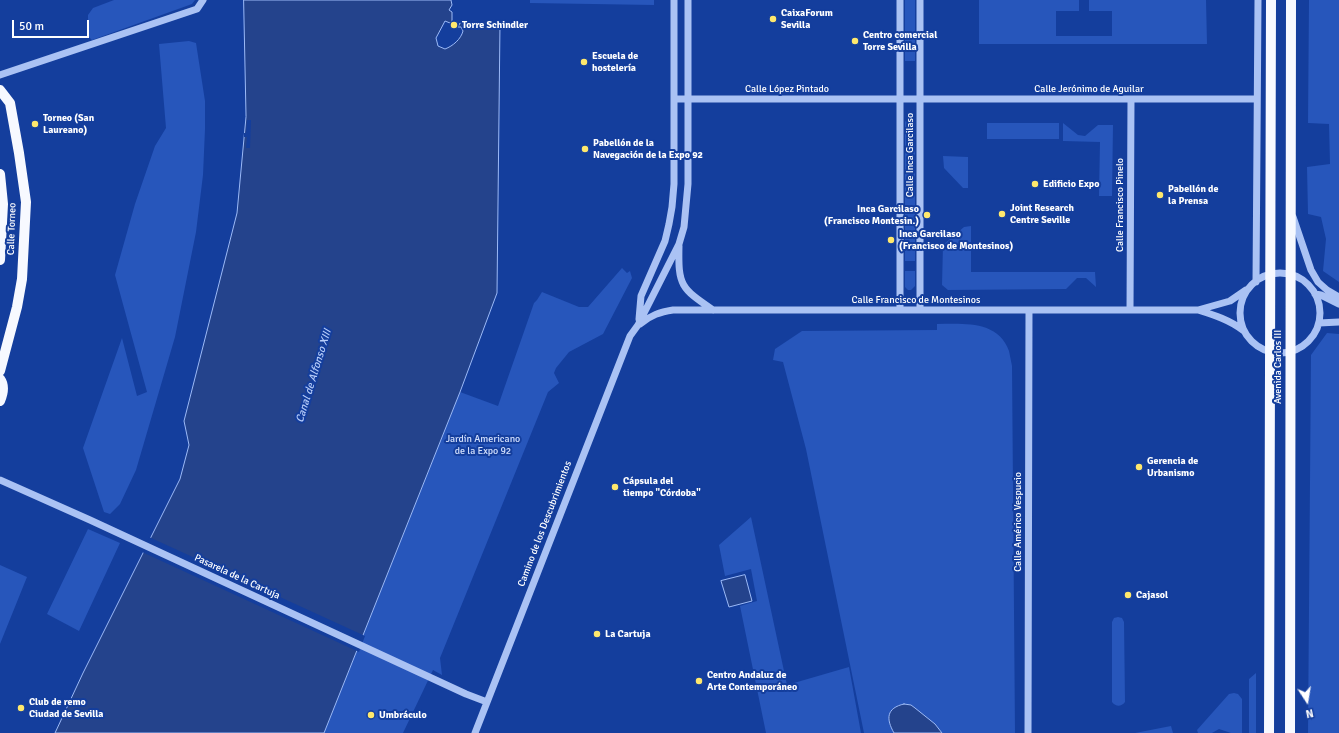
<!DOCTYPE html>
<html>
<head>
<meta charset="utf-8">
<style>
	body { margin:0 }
	#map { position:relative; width:1339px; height:733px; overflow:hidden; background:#143e9d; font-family:Signika,sans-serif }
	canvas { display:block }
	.north { position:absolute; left:1287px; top:681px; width:40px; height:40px; -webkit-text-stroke:3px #143e9d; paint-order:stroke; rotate:168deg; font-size:11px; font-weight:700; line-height:16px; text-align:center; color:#fff }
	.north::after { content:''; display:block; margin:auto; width:14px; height:18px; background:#fff; clip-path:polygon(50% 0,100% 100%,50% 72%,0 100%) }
	.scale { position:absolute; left:12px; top:20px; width:77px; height:18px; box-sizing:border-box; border:2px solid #fff; border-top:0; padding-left:5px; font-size:12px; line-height:14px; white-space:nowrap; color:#fff; -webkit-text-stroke:3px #143e9d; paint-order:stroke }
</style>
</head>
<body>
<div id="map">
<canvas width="1339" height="733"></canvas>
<div class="north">N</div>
<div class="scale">50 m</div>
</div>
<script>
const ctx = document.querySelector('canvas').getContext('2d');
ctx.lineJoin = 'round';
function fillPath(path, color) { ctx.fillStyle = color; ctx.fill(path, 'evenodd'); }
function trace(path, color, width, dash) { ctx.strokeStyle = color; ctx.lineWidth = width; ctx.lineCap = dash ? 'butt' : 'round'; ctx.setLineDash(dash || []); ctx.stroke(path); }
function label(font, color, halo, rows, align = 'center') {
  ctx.font = font + ' Signika,sans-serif'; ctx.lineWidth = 4; ctx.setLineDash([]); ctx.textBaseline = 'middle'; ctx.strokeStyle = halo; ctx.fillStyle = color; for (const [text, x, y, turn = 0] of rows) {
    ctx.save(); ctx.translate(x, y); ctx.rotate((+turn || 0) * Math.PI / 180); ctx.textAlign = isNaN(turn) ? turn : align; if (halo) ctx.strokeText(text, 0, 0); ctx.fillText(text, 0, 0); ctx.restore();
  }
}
const green = new Path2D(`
	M114 0H195L192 4 92 40 89 37 88 33V15L93 8Z
	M530 0H654V5L530 3Z
	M905 0H915V61H905Z
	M979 0H1079V11H1056V36H1112V11H1089V0H1206L1207 44H979Z
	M1309 0H1339V282L1323 271 1326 239 1321 217 1308 214 1307 167 1330 164 1329 124 1308 123Z
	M189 41 196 43 205 101V129L203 175 196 232 175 337 136 470 120 504 110 514 104 512 83 448 122 338 137 396 147 392 115 275 135 204 155 146 166 128 159 44Z
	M911 118 915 123V261H905V122L907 119Z
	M987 123H1059V139H987Z
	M1063 123 1078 135 1085 136 1098 125H1113L1112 196H1099L1100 142 1063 141Z
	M943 156 968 157V188H963L944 168Z
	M971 226V272H1095L1096 287 1086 278H1077L1066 289 948 290 942 285 943 245 964 227Z
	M622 268 627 273 630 271 632 278 603 334 569 352 556 368 554 373 559 383 548 392 440 658 442 675 433 670 403 733H324L460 392 498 406 534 303 537 300 542 292 579 307H588Z
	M905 271H915V286L911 290H908L905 287Z
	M937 324C963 324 998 320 1009 351 1010 356 1011 361 1012 366L1015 733H864L806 449 783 362 773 360 775 349 802 331 937 330Z
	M1327 333 1339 334V733H1308L1311 355Z
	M751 517 787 685 849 667 861 733H766L740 606 757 601 751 569 725 576 719 545Z
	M88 529 120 543 79 631 47 614Z
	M0 565 27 577 0 644Z
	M1118 617 1122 618 1124 622 1125 702C1121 707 1116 707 1112 702V622L1114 618Z
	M1256 673V733H1249V679Z
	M1234 693 1238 694 1242 699V733H1231L1219 729 1212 733H1198L1197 730 1229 694Z
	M1171 726 1173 733H1135Z`);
const water = new Path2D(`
	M244 0H451L452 5 449 10 452 12V21L450 23 445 21 436 38 438 46 445 49C453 46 461 39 463 31L461 27H458L460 23H500L497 293 460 392 324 733H55L83 673 180 479 189 445 184 421 237 213 246 117Z
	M745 575 752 601 729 607 721 581Z
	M904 704 911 705 915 708 935 724 942 733H894C886 719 886 708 904 704Z`);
const pier = new Path2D(`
	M247 120H251L250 148H246L247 137H244V133H246Z
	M149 537 365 636 359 652 142 552Z`);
const minor = new Path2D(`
	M0 75 197 9 203 0
	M674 99H1257
	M1293 217 1311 270 1318 282 1327 290 1339 297
	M679 246C678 286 681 288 713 310
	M1240 313a40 40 0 1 1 80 0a40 40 0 1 1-80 0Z
	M1256 282 1258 0
	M1315 294 1321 295 1339 304
	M900 310V0
	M920 310V0
	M1130 310 1131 99
	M1198 310 1230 301 1246 290
	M639 319 641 296 665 241 669 224 672 207 674 184V0
	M1319 323 1339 322
	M640 324C651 315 660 312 673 310H1198C1214 315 1230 320 1244 331
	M0 480 90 520 466 694 487 702
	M475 733 630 336 638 325 679 244 684 227 688 184V0
	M1028 733 1029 310`);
const major = new Path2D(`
	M0 90 10 103 19 153 26 202 22 279 17 307 0 371
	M0 174 3 204 0 260
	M0 379C5 386 3 394 0 401
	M1269 733 1271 0
	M1290 733 1291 0`);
const markers = [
	[773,19,4,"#ffe86d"],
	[454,25,4,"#ffe86d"],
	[855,41,4,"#ffe86d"],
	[584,62,4,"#ffe86d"],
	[35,124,4,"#ffe86d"],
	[585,149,4,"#ffe86d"],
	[1035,184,4,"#ffe86d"],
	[1160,195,4,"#ffe86d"],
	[1002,214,4,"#ffe86d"],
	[927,215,4,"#ffe86d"],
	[891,240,4,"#ffe86d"],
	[1139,467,4,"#ffe86d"],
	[615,487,4,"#ffe86d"],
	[1128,595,4,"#ffe86d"],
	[597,634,4,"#ffe86d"],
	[699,681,4,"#ffe86d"],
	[21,708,4,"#ffe86d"],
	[371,715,4,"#ffe86d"]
];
const poiNames = [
	["CaixaForum",781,13],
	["Sevilla",781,25],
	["Torre Schindler",462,25],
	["Centro comercial",863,35],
	["Torre Sevilla",863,47],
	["Escuela de",592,56],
	["hostelería",592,68],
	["Torneo (San",43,118],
	["Laureano)",43,130],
	["Pabellón de la",593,143],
	["Navegación de la Expo 92",593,155],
	["Edificio Expo",1043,184],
	["Pabellón de",1168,189],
	["la Prensa",1168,201],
	["Joint Research",1010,208],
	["Centre Seville",1010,220],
	["Inca Garcilaso",919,209,"right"],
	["(Francisco Montesin.)",919,221,"right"],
	["Inca Garcilaso",899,234],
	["(Francisco de Montesinos)",899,246],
	["Gerencia de",1147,461],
	["Urbanismo",1147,473],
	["Cápsula del",623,481],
	["tiempo \"Córdoba\"",623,493],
	["Cajasol",1136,595],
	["La Cartuja",605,634],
	["Centro Andaluz de",707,675],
	["Arte Contemporáneo",707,687],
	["Club de remo",29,702],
	["Ciudad de Sevilla",29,714],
	["Umbráculo",379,715]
];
const streetNames = [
	["Calle López Pintado",787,89],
	["Calle Jerónimo de Aguilar",1089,89],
	["Calle Inca Garcilaso",910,155,-90],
	["Calle Francisco Pinelo",1120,205,-90],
	["Calle Torneo",12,229,-88],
	["Calle Francisco de Montesinos",916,300],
	["Avenida Carlos III",1278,367,-90],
	["Calle Américo Vespucio",1018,522,-90],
	["Camino de los Descubrimientos",545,524,-69],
	["Pasarela de la Cartuja",237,577,25]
];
const parkNames = [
	["Jardín Americano",483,439],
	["de la Expo 92",483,451]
];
const waterNames = [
	["Canal de Alfonso XIII",314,376,-73]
];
fillPath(green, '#2756bb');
fillPath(water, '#24438c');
trace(water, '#9cbaf7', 1);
fillPath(pier, '#143e9d');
trace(minor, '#aac2f4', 7);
trace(major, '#f7f9ff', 10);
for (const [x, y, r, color] of markers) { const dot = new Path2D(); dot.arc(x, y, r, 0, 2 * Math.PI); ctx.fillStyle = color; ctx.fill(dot); trace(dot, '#143e9d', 1.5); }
label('bold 10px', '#fff', '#143e9d', poiNames, 'left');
label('10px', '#fff', '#143e9d', streetNames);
label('10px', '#d3e0fd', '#143e9d', parkNames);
label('italic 11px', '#b7cdfa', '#143e9d', waterNames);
</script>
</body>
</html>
